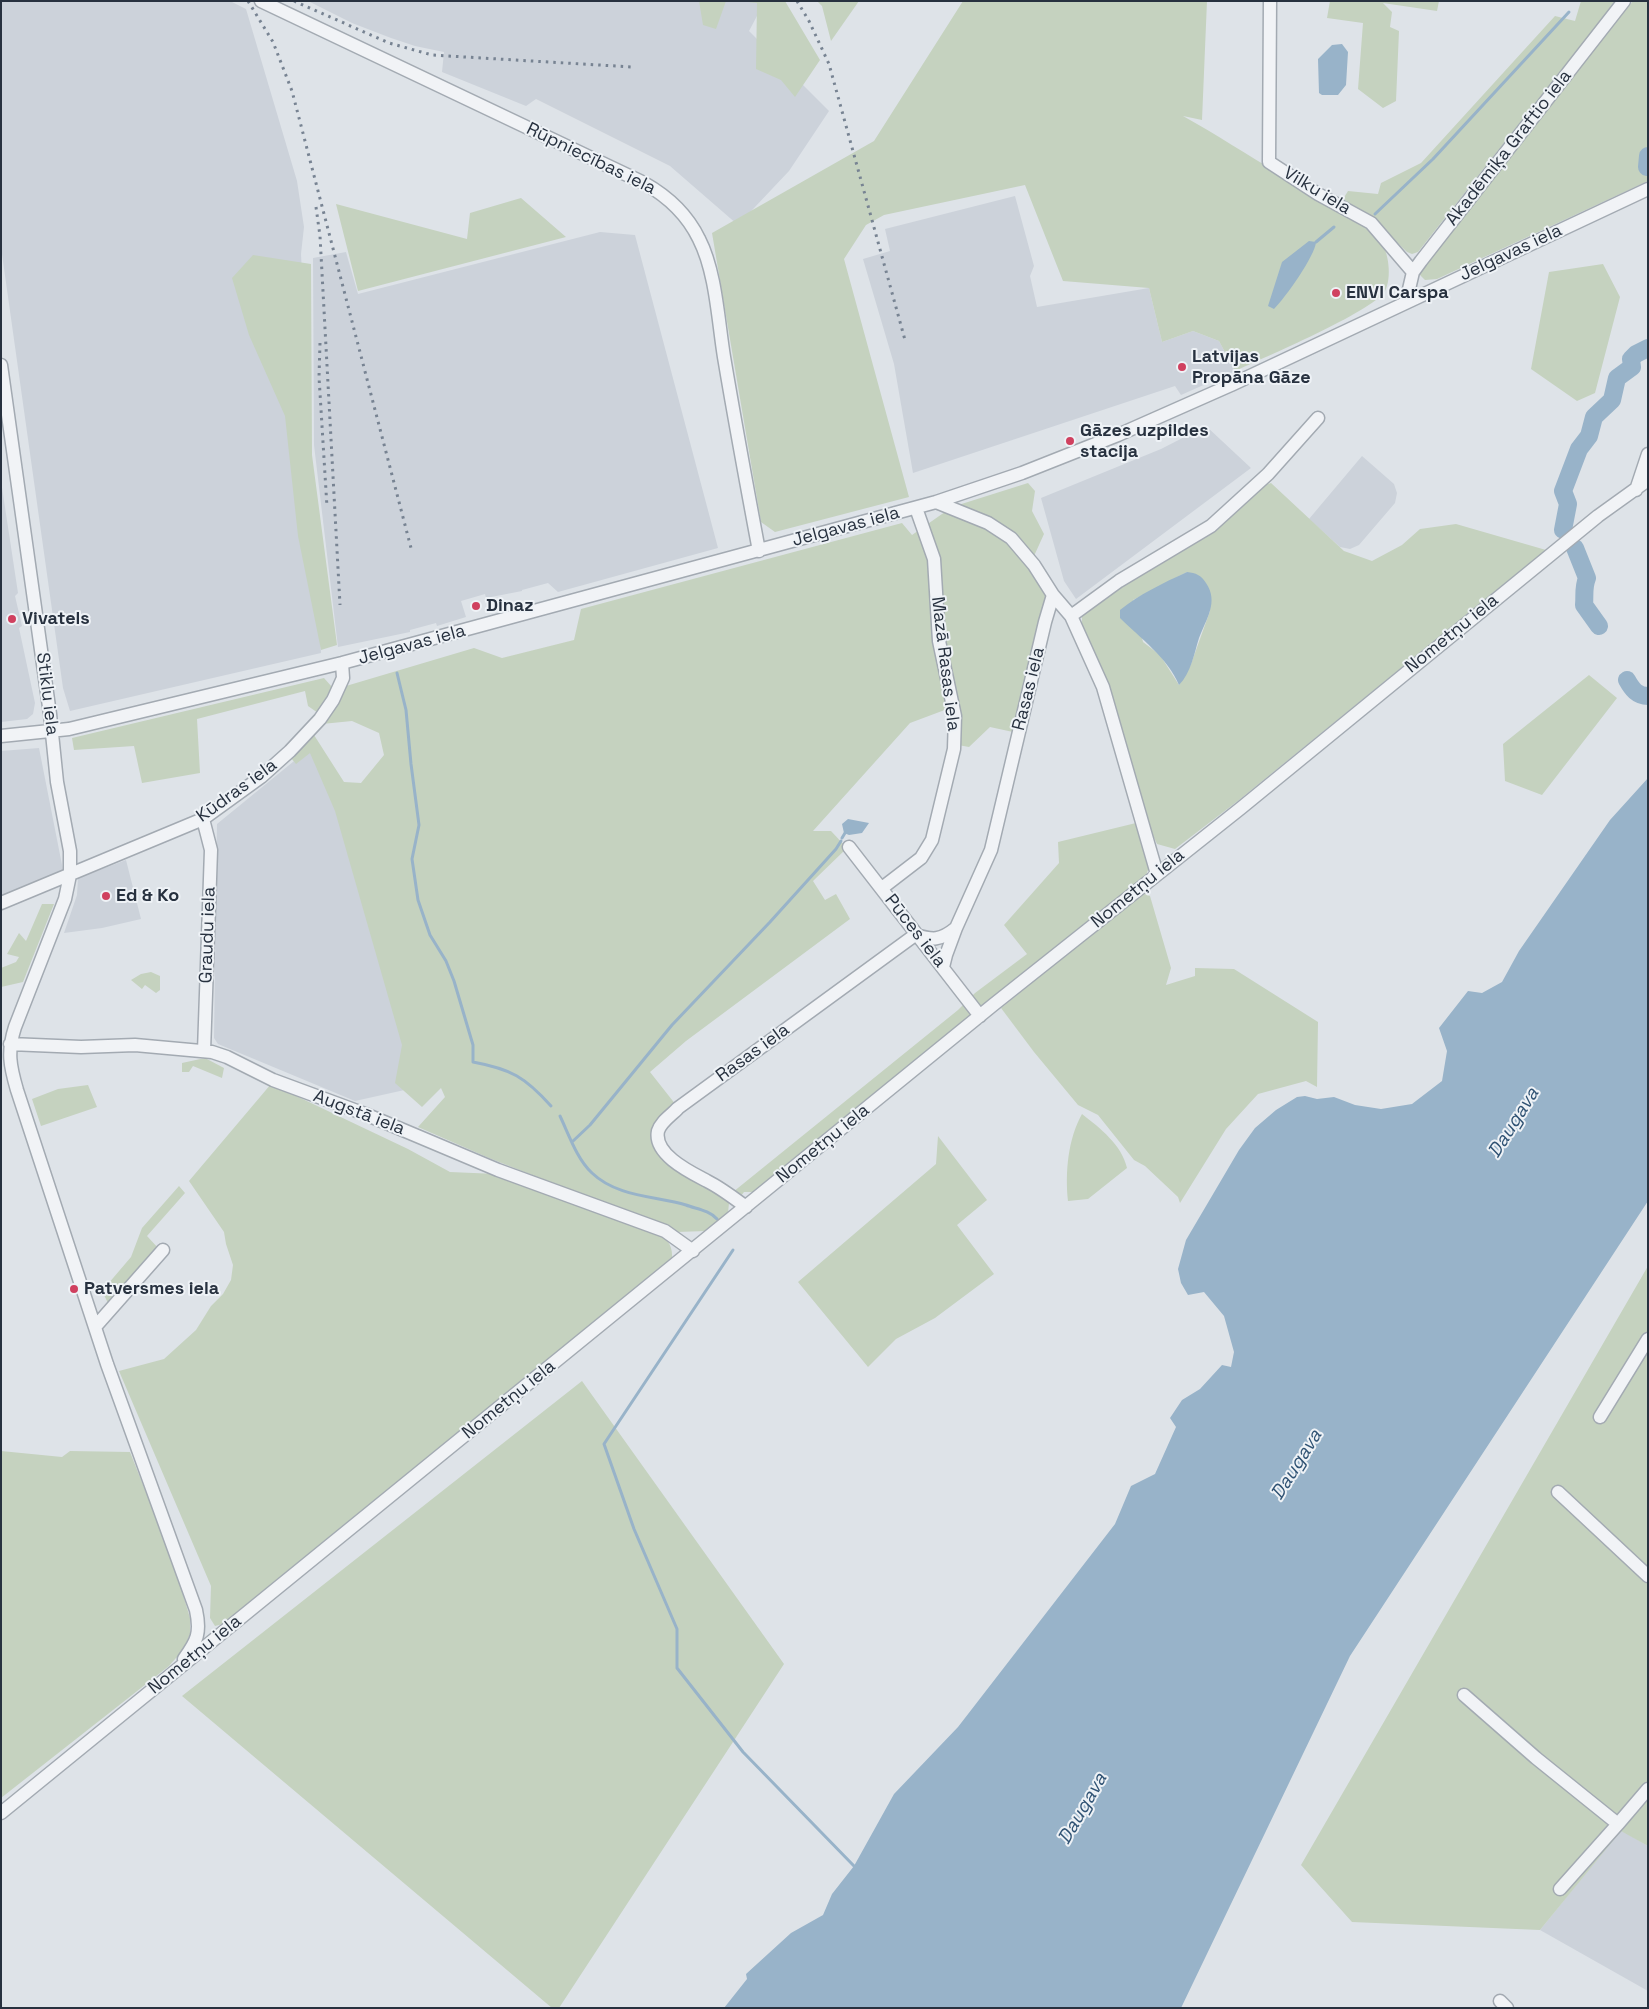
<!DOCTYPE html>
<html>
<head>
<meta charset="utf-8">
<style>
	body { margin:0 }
	#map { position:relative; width:1649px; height:2009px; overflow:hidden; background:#dee3e8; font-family:"Space Grotesk",sans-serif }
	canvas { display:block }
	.frame { position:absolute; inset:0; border:2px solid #27313f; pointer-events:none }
</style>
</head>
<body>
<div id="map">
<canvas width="1649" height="2009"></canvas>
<div class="frame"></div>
</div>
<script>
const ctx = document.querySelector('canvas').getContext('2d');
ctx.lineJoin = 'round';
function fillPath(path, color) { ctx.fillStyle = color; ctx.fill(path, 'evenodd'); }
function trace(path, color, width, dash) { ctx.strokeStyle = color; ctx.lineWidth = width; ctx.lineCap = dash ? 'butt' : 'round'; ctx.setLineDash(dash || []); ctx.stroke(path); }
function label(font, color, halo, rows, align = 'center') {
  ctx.font = font + ' "Space Grotesk",sans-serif'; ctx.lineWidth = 4; ctx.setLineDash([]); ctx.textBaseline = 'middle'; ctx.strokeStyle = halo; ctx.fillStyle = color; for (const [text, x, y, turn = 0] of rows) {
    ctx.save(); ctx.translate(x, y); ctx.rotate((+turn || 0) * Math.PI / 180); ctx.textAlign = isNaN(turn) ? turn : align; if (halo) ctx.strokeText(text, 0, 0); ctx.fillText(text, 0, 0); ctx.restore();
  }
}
const built = new Path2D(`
	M1 1H230L246 9 297 181 304 227 301 254 321 653 70 711 63 688 1 247Z
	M308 1H765L749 31 829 111 789 171 738 225 670 166 536 99 526 106 442 72 444 52 415 46 391 38 352 23Z
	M1015 196 1034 266 1030 276 1037 307 1149 288 1162 342 1193 331 1219 341 1235 371 1181 395 1175 386 913 473 894 364 863 259 890 251 885 229Z
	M600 232 635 235 718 548 558 592 548 583 522 590V591L486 598 485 594 461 601 466 617 437 626 436 623 410 630V632L338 647 314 445 313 258 346 252 358 294Z
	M1206 426 1251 468 1076 599 1064 581 1041 498 1161 449Z
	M1362 456 1394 484 1397 493 1395 503 1359 545 1350 549 1340 547 1309 519Z
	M1 481 18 593 15 596 22 626 19 628 35 703 33 714 27 719 1 722Z
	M39 748 63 870 1 896V751Z
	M310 748 336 806 418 1087 355 1101 218 1044 214 1038 217 824Z
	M126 860 141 919 102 928 64 933 77 895 78 878Z
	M1621 1830 1648 1846V1991L1540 1930Z`);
const green = new Path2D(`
	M699 1H726L716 29 703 25Z
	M740 1H785L820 60 795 97 781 80 756 69 757 3Z
	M817 1H859L831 41 822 6Z
	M963 1H1207L1202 120 1183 116C1216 134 1247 155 1280 174 1309 191 1361 214 1380 240 1389 252 1392 278 1385 291 1372 312 1263 358 1235 371L1219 341 1193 331 1162 342 1149 288 1063 281 1025 185 884 215 866 225 844 259 909 497 775 532 761 522 712 233 874 141Z
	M1330 1H1439L1437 11 1383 3 1392 12 1390 27 1399 31 1396 101 1383 108 1358 89 1363 23 1327 18Z
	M1581 1H1616L1418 252 1412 254 1407 252 1372 219 1343 199 1348 191 1378 194 1381 183 1421 163 1555 16 1575 21Z
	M1633 1H1648V181L1437 279 1425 280 1418 273Z
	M521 198 566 237 358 291 336 204 467 239 470 213Z
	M253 255 311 264 312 455 337 645 321 650 298 536 285 416 249 335 232 278Z
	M1603 264 1620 297 1595 393 1577 401 1531 369 1549 272Z
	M1028 483 1035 491 1032 511 1044 534 1029 567 1044 589 1046 599 1013 732 990 727 969 747 958 745V705L910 723 813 831H831L847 848 813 881 825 900 836 894 850 919 686 1041 650 1072 676 1105 655 1142 724 1196 729 1203 728 1213 707 1231 676 1232 489 1158 418 1127 445 1097 441 1088 422 1107 395 1083 402 1045 335 811 310 753 296 764 291 758 314 735 344 782 361 783 384 755 379 733 352 721 322 724 346 686 474 648 502 658 574 640 581 609 902 523 912 535 952 507Z
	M1271 483 1344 551 1372 561 1402 545 1420 529 1456 524 1546 550 1239 800 1175 849 1157 844 1145 819 1082 628V611L1262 486ZM1187 572 1210 611 1191 664 1179 685 1160 655 1143 642 1133 600Z
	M1589 675 1617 698 1542 795 1505 781 1503 744Z
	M324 678 332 687 318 713 308 706 305 691 197 719 200 773 142 783 134 746 74 750 72 738Z
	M1136 823 1150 865 1146 875 755 1192H744L741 1196 733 1192 958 1010 975 993 1027 954 1004 925 1059 863 1058 842Z
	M1142 893 1150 896 1171 968 1166 985 1195 976V968L1234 969 1318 1022 1317 1087 1306 1081 1258 1094 1226 1129 1180 1203 1178 1197 1145 1166 1134 1160 1098 1115 1078 1105 1034 1052 1001 1008Z
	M42 904H54L23 982 1 987V968L16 962 19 957 7 954 19 933 26 941Z
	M151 972 160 976V990L156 993 145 985 142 989 131 980 141 974Z
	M205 1058 224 1068 222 1078 193 1066 189 1072H182V1063Z
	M271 1084 408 1149 450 1172 497 1174 659 1232C669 1241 673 1247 672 1260L223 1624 215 1626 210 1618 211 1586 119 1371 164 1359 196 1330 211 1306 223 1294 231 1280 233 1265 226 1244 224 1232 189 1181Z
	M88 1085 97 1107 41 1126 32 1099 58 1089Z
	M1082 1114C1100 1128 1122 1145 1127 1168L1088 1199 1068 1201C1065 1172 1068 1139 1082 1114Z
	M938 1136 987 1200 957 1225 994 1274 935 1318 896 1339 868 1367 798 1282 936 1164Z
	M179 1186 185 1193 147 1236 159 1249 109 1305 102 1291 131 1257 142 1228Z
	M1648 1266V1846L1621 1831 1540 1930 1352 1922 1301 1865Z
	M582 1381 784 1664 559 2008H552L182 1696Z
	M1 1451 62 1457 70 1451 130 1452 172 1558 190 1618V1634L183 1650 169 1666 1 1798Z`);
const water = new Path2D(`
	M1342 44 1348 52 1346 85 1338 95H1322L1319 93 1318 59 1332 45Z
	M1309 241 1316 242C1315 256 1285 298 1274 309L1268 306 1282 262Z
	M1187 572C1196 573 1201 575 1206 583 1219 602 1206 619 1199 638 1194 654 1191 673 1179 685 1168 658 1140 638 1120 618V610C1140 594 1163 583 1187 572Z
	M1648 778V1201L1350 1656 1181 2008H724L747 1979 746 1974 791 1933 823 1915 832 1894 854 1866 894 1794 958 1727 1115 1524 1131 1486 1155 1474 1176 1427 1170 1418 1182 1400 1200 1389 1222 1365 1231 1367 1234 1352 1224 1316 1204 1292 1188 1295 1181 1283 1178 1269 1186 1240 1239 1150 1255 1128 1276 1110 1297 1097 1305 1096 1317 1099 1334 1097 1355 1105 1381 1109 1412 1104 1442 1081 1447 1051 1439 1028 1468 991 1482 993 1502 982 1519 951 1610 820Z
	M848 819 869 823 862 833 849 835 844 833 842 824Z`);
const stream = new Path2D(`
	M1375 214 1433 159 1569 12
	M1316 242 1334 227
	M397 673 406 710 411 764 419 825 412 859 418 900 430 935 446 961 454 981 473 1045V1062C511 1069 525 1077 551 1106
	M842 838 845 833
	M560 1116C569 1135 577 1159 592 1173 617 1197 655 1196 686 1205 696 1209 709 1210 717 1219
	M572 1142 590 1125 672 1025 770 922 836 849 841 841
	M733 1250 604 1444 634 1529 677 1629V1668L743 1752 854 1866`);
const river = new Path2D(`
	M1647 167 1648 156
	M1563 530 1568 504 1563 491 1579 449 1589 436 1594 417 1612 400 1617 378 1632 367 1631 359 1636 354 1648 348
	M1575 548 1587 578C1583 588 1585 595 1584 605L1599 626
	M1627 680C1632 689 1637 696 1648 696`);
const minor = new Path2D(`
	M261 1 644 183C667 196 687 214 699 239 716 272 718 320 724 357 735 422 747 487 759 551
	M1270 1 1269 162 1318 194 1371 223 1413 272
	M1406 302 1413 272 1421 261 1624 1
	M1 365 50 714 57 782 70 851V875L65 899 15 1027C7 1052 10 1066 17 1090L107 1364 196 1610C201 1633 197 1641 184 1659
	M1636 490 1648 454
	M936 502 988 523 1011 538 1034 565 1053 595 1071 616 1103 687 1157 874
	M1071 616 1119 581 1211 526 1268 474 1318 418
	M1 736 69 729 342 663 936 502 1022 473 1118 435 1231 385 1648 189
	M203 819 211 850 204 1051
	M849 847 980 1016
	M882 888 921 858 932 840 954 749 955 716 939 641 934 559 916 508
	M1 903 203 819 261 777 290 751 320 719 333 700 343 678 342 663
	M956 928 991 850 1045 622 1053 595
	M915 935C933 940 940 941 956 928L946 955 943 967
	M10 1044 81 1047 135 1045 212 1052 227 1057 273 1080 365 1114 498 1170 665 1231 693 1251
	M746 1207C734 1198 721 1188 707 1181 692 1173 653 1155 658 1131 661 1121 672 1115 678 1108L915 935
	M95 1327 163 1250
	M1600 1417 1648 1339
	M1558 1492 1648 1576
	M1464 1695 1536 1758 1618 1824 1648 1789
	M1 1813 993 1005 1241 808 1598 516 1648 480
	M1560 1889 1618 1824
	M1500 2001 1507 2008`);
const rail = new Path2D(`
	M248 1 273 42 292 91 411 548
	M294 1 389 43 432 55 632 67
	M797 1 809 21 829 64 905 340
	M316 207 320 236 340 605
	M320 343 319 377 327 507`);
const markers = [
	[1336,293,5,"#d0405f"],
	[1182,367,5,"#d0405f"],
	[1070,441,5,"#d0405f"],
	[476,606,5,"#d0405f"],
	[12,619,5,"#d0405f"],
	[106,896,5,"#d0405f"],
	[74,1289,5,"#d0405f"]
];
const streetNames = [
	["Akadēmiķa Graftio iela",1509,148,-52],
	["Rūpniecības iela",591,159,26],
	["Vilku iela",1317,191,31],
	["Jelgavas iela",1511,253,-25],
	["Jelgavas iela",846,527,-15],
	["Nometņu iela",1452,634,-39],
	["Jelgavas iela",412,645,-15],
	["Mazā Rasas iela",945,664,83],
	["Rasas iela",1029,689,-76],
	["Stiklu iela",47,694,83],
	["Kūdras iela",237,791,-36],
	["Nometņu iela",1138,889,-39],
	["Pūces iela",915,931,52],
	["Graudu iela",208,935,-88],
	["Rasas iela",753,1053,-36],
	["Augstā iela",359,1113,21],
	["Nometņu iela",823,1144,-39],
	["Nometņu iela",509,1400,-39],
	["Nometņu iela",195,1655,-39]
];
const poiNames = [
	["ENVI Carspa",1346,293],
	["Latvijas",1192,357],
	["Propāna Gāze",1192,378],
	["Gāzes uzpildes",1080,431],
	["stacija",1080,452],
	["Dinaz",486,606],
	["Vivatels",22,619],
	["Ed & Ko",116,896],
	["Patversmes iela",84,1289]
];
const waterNames = [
	["Daugava",1514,1123,-58],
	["Daugava",1297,1465,-58],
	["Daugava",1083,1809,-60]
];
fillPath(built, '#ccd2da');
fillPath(green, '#c5d2bf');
fillPath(water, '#98b3c9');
trace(stream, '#98b3c9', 3);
trace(river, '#98b3c9', 18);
trace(minor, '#a3aab2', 15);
trace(minor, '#f1f3f6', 12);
trace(rail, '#778392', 3, [2.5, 5]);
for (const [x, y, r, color] of markers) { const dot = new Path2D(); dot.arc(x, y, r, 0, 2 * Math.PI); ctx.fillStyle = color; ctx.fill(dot); trace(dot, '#eef2f6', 2); }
label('18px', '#27313f', '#eef2f6', streetNames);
label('bold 18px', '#27313f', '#eef2f6', poiNames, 'left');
label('italic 19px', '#305374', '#eef2f6', waterNames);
</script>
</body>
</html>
